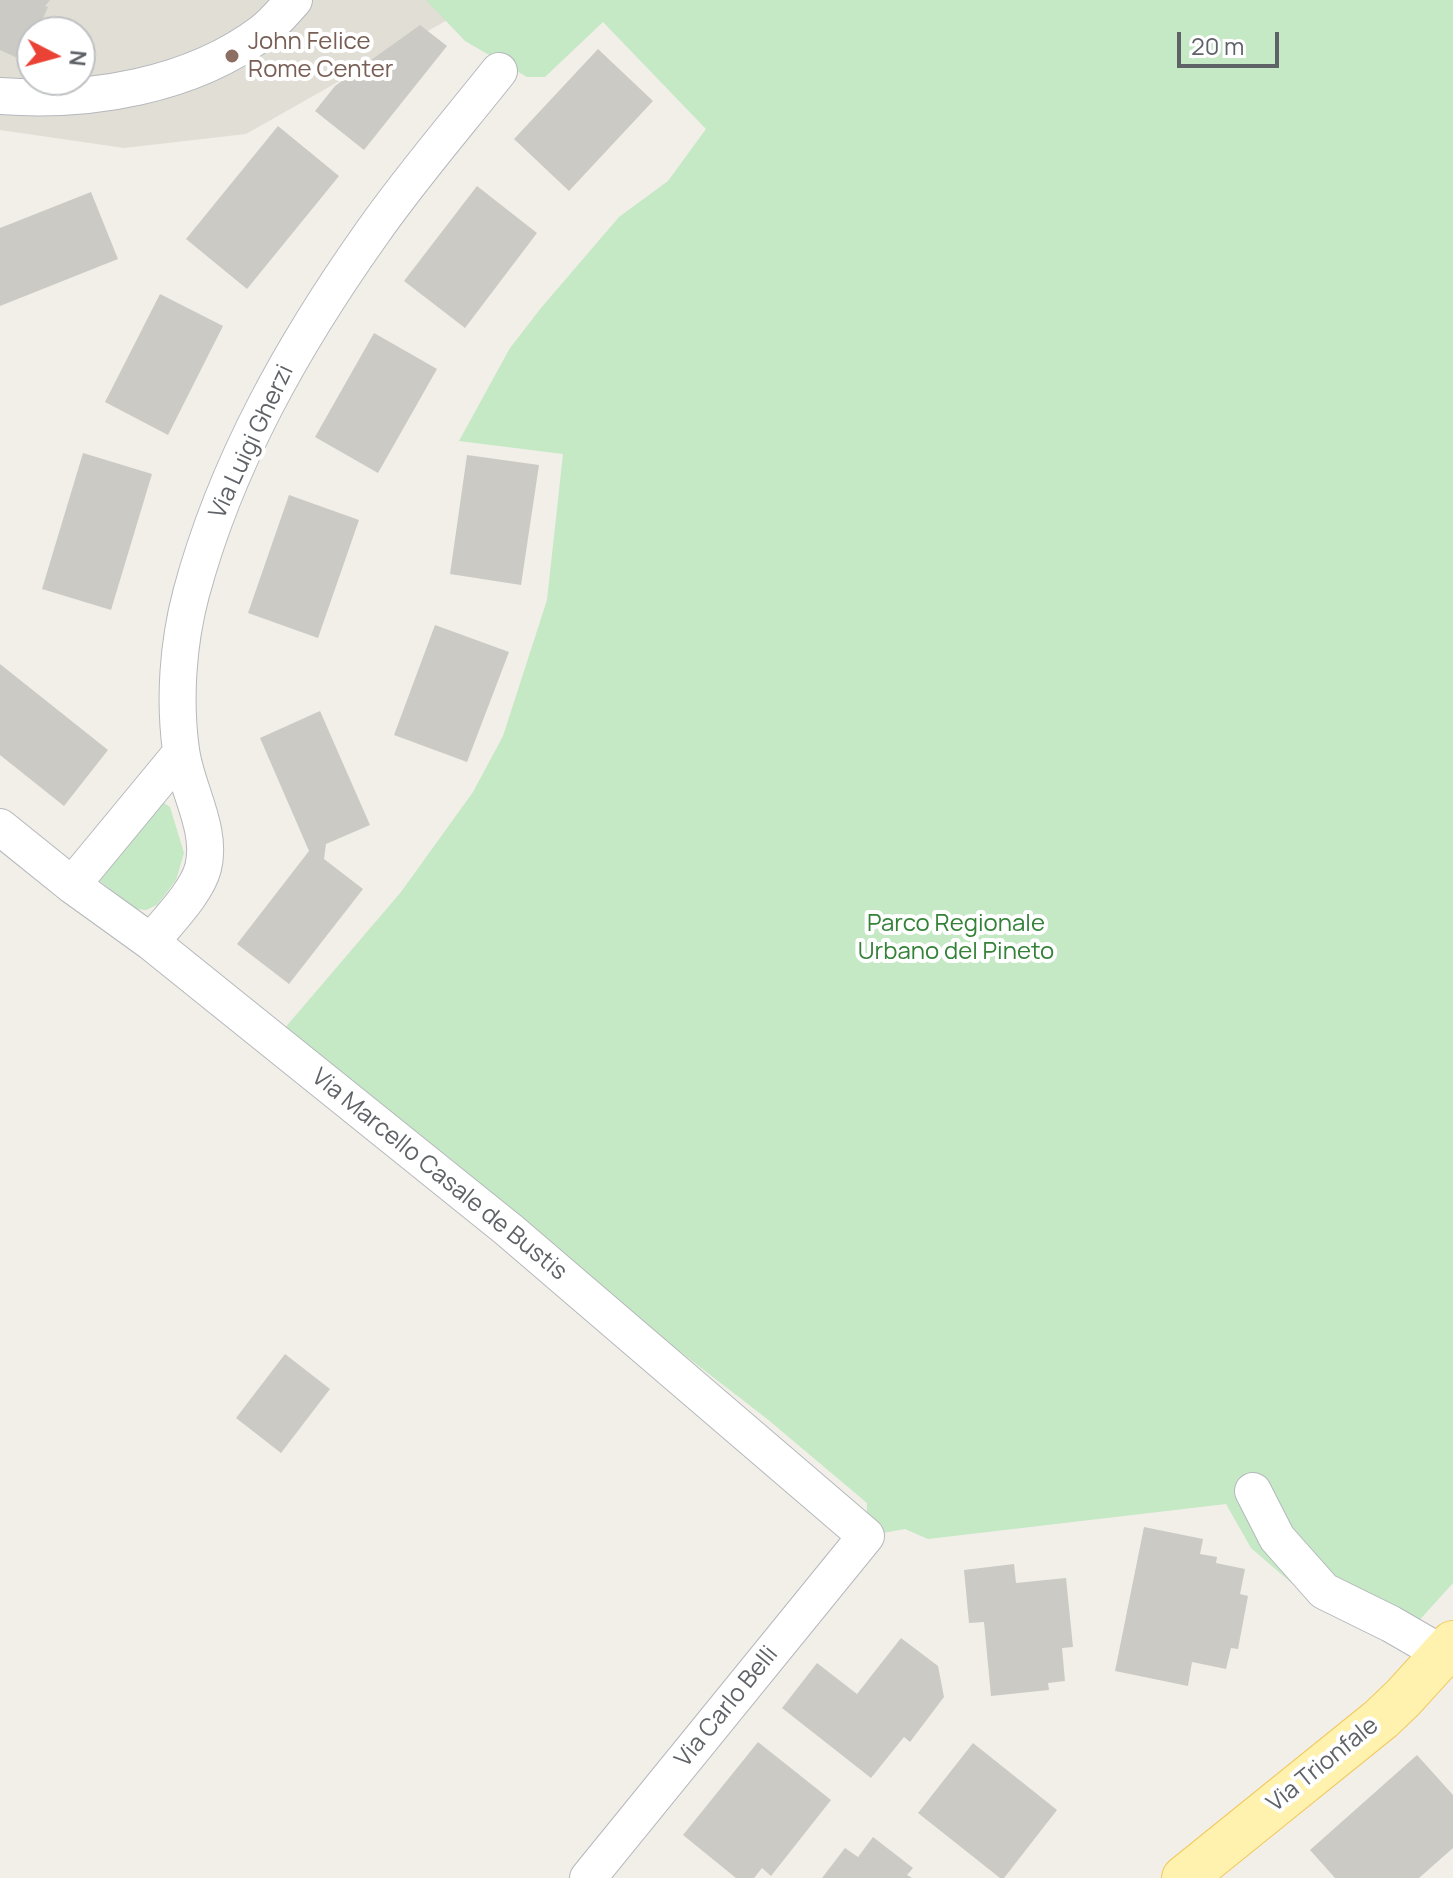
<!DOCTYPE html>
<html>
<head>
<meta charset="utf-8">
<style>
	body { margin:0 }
	#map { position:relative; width:1453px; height:1878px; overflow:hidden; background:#f1efe8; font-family:Manrope,sans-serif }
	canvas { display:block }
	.north { position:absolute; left:16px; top:16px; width:80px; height:80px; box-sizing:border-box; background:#fff; border:2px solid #bfc1c3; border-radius:50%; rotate:96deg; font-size:22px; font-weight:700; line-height:32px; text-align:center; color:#5f6368 }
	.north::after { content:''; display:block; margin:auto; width:28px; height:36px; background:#ea4335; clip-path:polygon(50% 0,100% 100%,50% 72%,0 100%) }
	.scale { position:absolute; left:1177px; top:32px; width:102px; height:36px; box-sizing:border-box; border:4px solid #5f6368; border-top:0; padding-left:10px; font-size:24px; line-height:28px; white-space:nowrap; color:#5f6368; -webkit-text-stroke:6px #fff; paint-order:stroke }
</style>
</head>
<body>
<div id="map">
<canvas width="1453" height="1878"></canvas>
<div class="north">N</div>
<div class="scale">20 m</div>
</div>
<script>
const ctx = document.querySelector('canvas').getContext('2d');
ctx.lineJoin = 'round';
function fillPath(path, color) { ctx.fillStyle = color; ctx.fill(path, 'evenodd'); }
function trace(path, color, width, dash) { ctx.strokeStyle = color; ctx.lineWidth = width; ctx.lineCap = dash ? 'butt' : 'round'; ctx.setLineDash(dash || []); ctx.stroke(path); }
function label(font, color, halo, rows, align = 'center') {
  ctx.font = font + ' Manrope,sans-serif'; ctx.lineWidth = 8; ctx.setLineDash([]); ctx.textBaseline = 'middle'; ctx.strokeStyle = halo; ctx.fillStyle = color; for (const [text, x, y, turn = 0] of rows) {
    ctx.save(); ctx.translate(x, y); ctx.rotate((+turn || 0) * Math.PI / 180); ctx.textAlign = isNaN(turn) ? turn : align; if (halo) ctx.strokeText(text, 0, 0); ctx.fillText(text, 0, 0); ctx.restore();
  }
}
const education = new Path2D(`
	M0 0H476L472 6 246 134 124 148 0 130ZM32 32H80V80H32Z`);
const green = new Path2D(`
	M426 0H1453V1583L1405 1636 1337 1608 1295 1586 1251 1548 1226 1504 928 1539 905 1529 866 1536 867 1503 766 1418 582 1276 446 1155 314 1061 284 1029 401 892 473 792 503 736 547 600 563 454 459 441 510 348 541 308 619 217 668 181 706 129 603 22 545 77H527L465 41Z
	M161 801 170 807 184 853 176 880 157 905 146 910 136 909 100 881 98 874Z`);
const building = new Path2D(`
	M0 0H50L45 6 48 7 37 32H32V42L24 61 0 50Z
	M420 25 447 46 364 150 315 111 335 86Z
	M598 49 653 101 569 191 514 139Z
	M278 126 339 176 247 289 186 239Z
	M477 186 537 233 465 328 404 281Z
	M91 192 118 259 0 306V228Z
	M160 294 223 326 168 435 105 402Z
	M374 333 437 369 378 473 315 437Z
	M83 453 152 474 111 610 42 589Z
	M467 455 539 465 521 585 450 574Z
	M289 495 359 520 318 638 248 613Z
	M435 625 509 652 467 762 394 735Z
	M0 664 108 750 64 806 0 755Z
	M320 711 370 825 326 844 324 859 363 889 289 984 237 944 309 851 260 738Z
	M285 1354 330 1389 281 1453 236 1418Z
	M1144 1527 1203 1539 1200 1554 1217 1557 1216 1563 1245 1569 1240 1594 1248 1596 1238 1649 1231 1648 1226 1669 1192 1662 1188 1686 1115 1671Z
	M1014 1564 1016 1583 1066 1578 1073 1647 1062 1648 1065 1681 1048 1683 1049 1690 991 1696 984 1622 969 1623 964 1570Z
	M901 1638 938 1666 944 1697 910 1742 904 1737 871 1778 782 1708 817 1663 857 1694Z
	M758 1742 831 1800 771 1876 762 1868 754 1878H736L683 1835Z
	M973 1743 1057 1810 1004 1878H1000L918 1813Z
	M1417 1755 1453 1795V1848L1419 1878H1335L1310 1850Z
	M873 1837 913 1868 907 1875 912 1878H822L845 1848 858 1857Z`);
const minor = new Path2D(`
	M0 96C89 103 192 86 264 31 275 22 285 10 294 0
	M0 827 72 885 151 942 509 1230 866 1536 588 1878
	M72 885 181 753
	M151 942C167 922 197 892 203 868 213 829 186 789 181 750 174 700 178 643 191 594 226 463 294 343 372 233 411 177 457 124 499 71
	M1253 1491 1277 1538 1324 1591 1391 1624 1443 1654`);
const major = new Path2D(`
	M1184 1878 1381 1719 1403 1698 1453 1643`);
const markers = [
	[232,56,8,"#8d6e63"]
];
const educationNames = [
	["John Felice",248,42],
	["Rome Center",248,70]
];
const streetNames = [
	["Via Luigi Gherzi",252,442,-65],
	["Via Marcello Casale de Bustis",439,1175,39],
	["Via Carlo Belli",727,1707,-51],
	["Via Trionfale",1323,1765,-39]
];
const parkNames = [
	["Parco Regionale",956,924],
	["Urbano del Pineto",956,952]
];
fillPath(education, '#e1ded6');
fillPath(green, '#c5e8c5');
fillPath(building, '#cccac5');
trace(minor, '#b5b8bc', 38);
trace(major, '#f2c960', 46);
trace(minor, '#fff', 36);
trace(major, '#fff2af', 44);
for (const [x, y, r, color] of markers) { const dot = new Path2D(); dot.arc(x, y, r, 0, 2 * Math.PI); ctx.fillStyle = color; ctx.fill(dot); trace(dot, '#fff', 3); }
label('24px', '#785e54', '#fff', educationNames, 'left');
label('24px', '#5f6368', '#fff', streetNames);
label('24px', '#348238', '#fff', parkNames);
</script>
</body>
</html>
